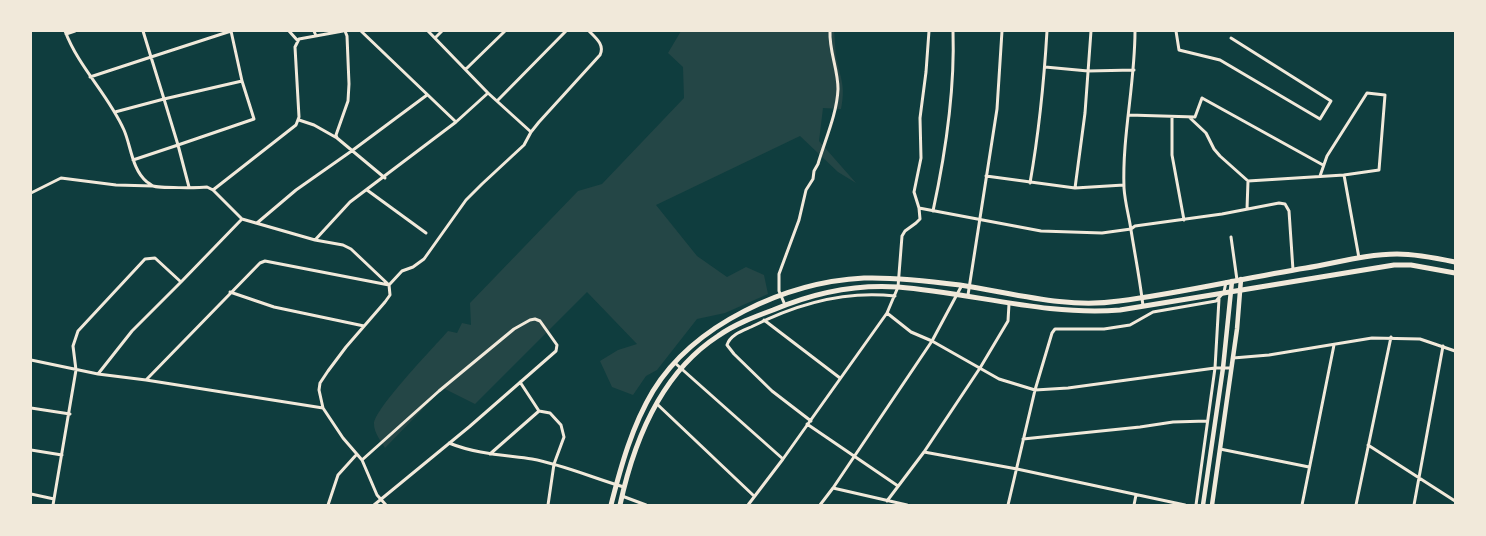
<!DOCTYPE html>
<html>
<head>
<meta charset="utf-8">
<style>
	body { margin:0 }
	#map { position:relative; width:1486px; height:536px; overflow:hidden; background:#0f3d3e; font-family:"Titillium Web",sans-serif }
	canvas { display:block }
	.frame { position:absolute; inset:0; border:32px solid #f1e9da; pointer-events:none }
</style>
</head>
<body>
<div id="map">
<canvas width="1486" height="536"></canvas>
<div class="frame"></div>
</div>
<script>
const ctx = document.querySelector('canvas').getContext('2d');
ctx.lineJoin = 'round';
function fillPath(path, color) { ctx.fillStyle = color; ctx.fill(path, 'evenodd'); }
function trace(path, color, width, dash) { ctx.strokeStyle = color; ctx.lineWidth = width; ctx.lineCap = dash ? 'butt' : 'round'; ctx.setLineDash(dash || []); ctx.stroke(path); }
const green = new Path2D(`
	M681 31H834C835 39 835 48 836 56 840 78 846 85 841 109L823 108 819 141 856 183 838 172 800 136 656 205 697 256 727 277 746 267 764 275 768 294 725 313 697 319 657 370 646 376 633 395 612 387 600 361 618 350 637 344 587 292 475 404 443 388 385 448C381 441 374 433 374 424 374 409 435 346 448 331L457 333 462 323 471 325 470 303 578 191 602 184 684 98 683 67 668 53Z`);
const minor = new Path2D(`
	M65 31C79 68 108 94 124 130 131 146 132 170 147 182 149 183 151 185 153 186 158 188 199 188 207 187L213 190 242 219 315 240 343 245 351 249 389 285 390 295 385 302 346 347 328 371 320 383 319 390 323 408 343 438 362 460 377 495 386 505
	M289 31 298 41
	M314 31 316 36
	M345 31 347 36 349 84 348 101 336 135 337 138 385 178
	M361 31 456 122
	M428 31 488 93 531 132
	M1135 31C1135 84 1122 136 1124 188 1125 203 1129 216 1131 230 1135 255 1140 280 1143 306
	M1176 31 1179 50 1220 60 1320 119 1331 101 1231 38
	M66 34 75 31
	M435 38 442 31
	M1045 67 1088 71 1134 70
	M466 69 505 31
	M90 77 151 57 143 31
	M497 101 566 31
	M115 112 164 99 151 57 231 31 242 81
	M1129 115 1195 117 1202 98 1323 165
	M1172 117V155L1184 220
	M1189 117 1206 133 1214 149 1220 156 1248 181
	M299 120 314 125 337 138
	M133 160 178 145 164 99 242 81 254 119 178 145 189 187
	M986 176 1075 188 1124 185
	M1320 176 1327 156 1367 93 1385 95 1379 170 1344 175
	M1030 183C1039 132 1044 82 1047 31
	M1075 188 1085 113 1091 31
	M213 190 296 125 299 117 295 47 299 39 343 31
	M367 190 426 233
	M31 193 61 178 116 185 153 186
	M919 208 1041 231 1102 233 1131 229 1135 226 1222 214 1279 203 1285 204 1289 211 1293 270
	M1247 209 1248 181 1344 175 1359 258
	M933 211C946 151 955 92 953 31
	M257 223 296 190 353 150 427 95
	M1231 237 1237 280
	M315 240 350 202 456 122 488 93
	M230 292 274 307 364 326
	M968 295 997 109 1002 31
	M785 305 779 291V274L799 220 806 190 813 179 814 171 818 164C825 140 837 114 838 89 838 69 829 51 830 31
	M887 313 911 332 932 341 999 379 1035 390 1068 388 1215 368H1231
	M764 320 840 378
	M1233 358 1269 355 1372 338 1420 339 1455 351
	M31 360 98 374 146 380 323 408
	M675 363 783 459
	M98 374 132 331 181 282
	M146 380 260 263 265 261 389 285 402 271 413 267 424 259 466 200 482 184 524 145 531 132 539 122 600 55C605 45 596 38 589 31
	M657 404 754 496
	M31 408 70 414
	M539 411 550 413 561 425 564 437 554 464 548 505
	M811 421 772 391 734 354 727 345C730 335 742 331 751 327 796 304 844 290 895 296
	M807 424 898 486
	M1023 439 1140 427 1173 422 1207 421
	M449 443C476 454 504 455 532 459 564 465 593 478 624 487
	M1368 445 1455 501
	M1220 449 1309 467
	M31 450 62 455
	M924 452 1017 469 1185 505
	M490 454 539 411 520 382
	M362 460 439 391 514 329 530 320 535 319 540 321 557 345 556 351 469 427 374 505
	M833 488 907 505
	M31 494 54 499
	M622 496 646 505
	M887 501 924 452 980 368 1008 321 1009 304
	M53 505 76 370 73 346 78 331 145 259 155 258 181 282 242 219
	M328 505 338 475 357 454
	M748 505 783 459 887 313 898 287 902 236 905 231 916 223 920 219 919 208 914 192 921 158 920 118 926 72 929 31
	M820 505 833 488 932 341 962 285
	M1008 505 1035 390 1052 333 1055 329H1104L1130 325 1153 312 1216 301 1224 292 1226 282
	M1134 505 1136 495
	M1196 505 1215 368 1219 299
	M1302 505 1334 345
	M1356 505 1391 337
	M1414 505 1443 346`);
const tertiary = new Path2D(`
	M1203 505 1223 368 1232 281
	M1212 505 1237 329 1241 279`);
const primary = new Path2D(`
	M611 505C621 466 632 426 653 391 694 324 786 282 864 278 896 277 929 281 960 285 1013 293 1066 309 1119 301 1182 293 1244 278 1306 268 1336 263 1367 254 1397 254 1417 254 1436 258 1455 262
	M620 505C634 440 661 373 718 336 735 324 754 317 773 310 813 293 854 284 898 287 973 293 1045 316 1120 310L1394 265H1411L1455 273`);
fillPath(green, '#244646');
trace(minor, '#f1e9da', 3);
trace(tertiary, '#f1e9da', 4.5);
trace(primary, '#f1e9da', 5);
</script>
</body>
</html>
